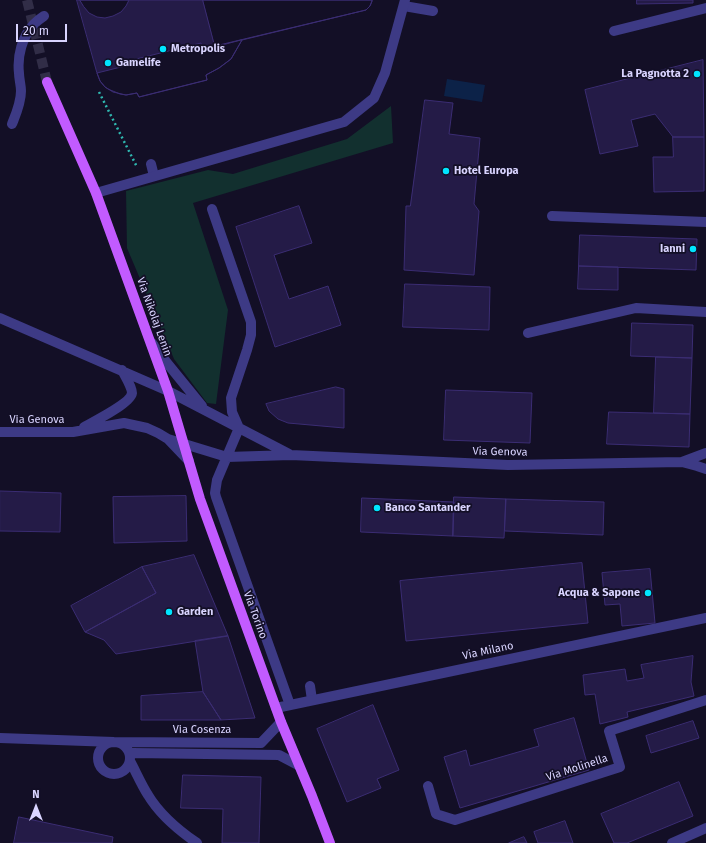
<!DOCTYPE html>
<html>
<head>
<meta charset="utf-8">
<style>
	body { margin:0 }
	#map { position:relative; width:706px; height:843px; overflow:hidden; background:#130f26; font-family:"Fira Sans",sans-serif }
	canvas { display:block }
	.north { position:absolute; left:16px; top:787px; width:40px; height:40px; -webkit-text-stroke:3px #130f26; paint-order:stroke; rotate:0deg; font-size:11px; font-weight:700; line-height:16px; text-align:center; color:#d9d4ff }
	.north::after { content:''; display:block; margin:auto; width:14px; height:18px; background:#d9d4ff; clip-path:polygon(50% 0,100% 100%,50% 72%,0 100%) }
	.scale { position:absolute; left:16px; top:24px; width:51px; height:18px; box-sizing:border-box; border:2px solid #d9d4ff; border-top:0; padding-left:5px; font-size:12px; line-height:14px; white-space:nowrap; color:#d9d4ff; -webkit-text-stroke:3px #130f26; paint-order:stroke }
</style>
</head>
<body>
<div id="map">
<canvas width="706" height="843"></canvas>
<div class="north">N</div>
<div class="scale">20 m</div>
</div>
<script>
const ctx = document.querySelector('canvas').getContext('2d');
ctx.lineJoin = 'round';
function fillPath(path, color) { ctx.fillStyle = color; ctx.fill(path, 'evenodd'); }
function trace(path, color, width, dash) { ctx.strokeStyle = color; ctx.lineWidth = width; ctx.lineCap = dash ? 'butt' : 'round'; ctx.setLineDash(dash || []); ctx.stroke(path); }
function label(font, color, halo, rows, align = 'center') {
  ctx.font = font + ' "Fira Sans",sans-serif'; ctx.lineWidth = 3.5; ctx.setLineDash([]); ctx.textBaseline = 'middle'; ctx.strokeStyle = halo; ctx.fillStyle = color; for (const [text, x, y, turn = 0] of rows) {
    ctx.save(); ctx.translate(x, y); ctx.rotate((+turn || 0) * Math.PI / 180); ctx.textAlign = isNaN(turn) ? turn : align; if (halo) ctx.strokeText(text, 0, 0); ctx.fillText(text, 0, 0); ctx.restore();
  }
}
const green = new Path2D(`
	M391 106 393 143 193 203 228 310 216 404 207 403 174 359 127 248 126 191 208 170 233 174 347 139Z`);
const water = new Path2D(`
	M447 79 485 85 482 102 444 96Z`);
const building = new Path2D(`
	M77 0H372V1L370 6 366 10 242 40 231 59 219 68 206 75 207 80 139 97 137 93 126 95 113 92 105 87 100 81 97 73Z
	M80 0H129L126 6 121 12 113 16 105 18 97 17 89 13 84 7Z
	M203 0H372V1L370 6 366 10 215 46Z
	M637 0H693V3L637 4Z
	M242 40 231 59 219 68 206 75 207 80 139 97 137 93 126 95 120 94 108 89 105 87 100 81 97 73 125 66 124 62 201 43 202 50Z
	M703 60 704 137H673L655 114 631 120 638 146 600 154 585 90Z
	M425 100 453 103 449 134 480 138 474 204 479 211 474 275 404 270 406 206H410Z
	M673 137H704V191L654 192 653 157H673Z
	M299 206 312 243 274 255 289 299 328 286 341 325 275 347 236 227Z
	M580 235 697 239 696 270 579 266Z
	M579 266 618 267V290L578 289Z
	M405 284 490 287 489 330 403 327Z
	M632 323 693 325 692 358 631 356Z
	M656 357 692 358 690 414 654 413Z
	M336 387 344 389V428L288 423 278 419 269 411 266 404Z
	M446 390 532 393 530 443 444 440Z
	M609 412 690 414 689 447 607 444Z
	M0 491 61 493 60 532 0 531Z
	M186 496 187 541 114 543 113 497Z
	M454 497 506 499 504 538 453 536Z
	M362 498 454 502 453 536 361 532Z
	M506 499 604 502 603 535 505 531Z
	M194 555 228 636 116 654 104 640 85 632 156 593 142 567Z
	M582 563 588 623 406 641 400 581Z
	M142 567 156 593 85 632 71 606Z
	M650 569 655 623 622 626 620 604 605 605 602 573Z
	M228 636 255 718 221 720 203 692 195 641Z
	M693 656 691 682 694 696 627 712 628 717 600 724 595 694 585 695 583 675 625 669 627 681 644 678 641 665Z
	M203 692 221 720H141V696Z
	M373 705 399 770 377 779 381 788 347 802 317 729Z
	M574 718 589 770 460 808 444 757 466 750 470 766 539 746 534 730Z
	M693 721 699 738 651 753 646 736Z
	M183 775 261 777 259 843H222L223 809 181 808Z
	M679 782 693 816 627 843H614L601 814Z
	M19 817 113 837 112 843H14Z
	M565 821 573 843H538L534 832Z
	M524 837 527 843H509Z`);
const primaryTunnel = new Path2D(`
	M27 0 47 82`);
const path = new Path2D(`
	M99 92 137 167`);
const lane = new Path2D(`
	M404 6 433 11
	M614 31 706 8
	M12 124C16 114 21 103 21 91 21 85 19 79 19 73 17 56 22 37 34 24 37 21 41 18 44 16
	M151 164 154 176
	M552 216 706 222
	M310 686 312 700`);
const street = new Path2D(`
	M96 193 344 122 374 98 385 73 405 0
	M212 209 251 322V335L247 350 231 398 232 412 239 428 217 480 215 493 216 497 290 705
	M0 318 168 391 289 454
	M528 333 636 308 706 312
	M152 343 167 363 202 406
	M84 427C93 422 131 403 132 393 132 387 125 376 122 370
	M0 432H73L124 423 147 428 158 433 168 439 189 461
	M168 439 227 457 291 455 508 465 682 462 706 453
	M682 462 697 466 706 469
	M276 708 706 618
	M0 738 114 742 261 743 281 722
	M98 758a16 16 0 1 1 32 0a16 16 0 1 1-32 0Z
	M130 754 133 753 279 755 298 765
	M130 761C136 772 141 784 148 795 160 815 178 830 197 843
	M428 786 436 814 455 820 620 767 609 731 706 700
	M672 843 706 828`);
const primary = new Path2D(`
	M47 82 96 193 168 391 200 499 281 722 312 796 330 843`);
const markers = [
	[163,49,4,"#00e5ff"],
	[108,63,4,"#00e5ff"],
	[697,74,4,"#00e5ff"],
	[446,171,4,"#00e5ff"],
	[693,249,4,"#00e5ff"],
	[377,508,4,"#00e5ff"],
	[648,593,4,"#00e5ff"],
	[169,612,4,"#00e5ff"]
];
const poiNames = [
	["Metropolis",171,49],
	["Gamelife",116,63],
	["La Pagnotta 2",689,74,"right"],
	["Hotel Europa",454,171],
	["Ianni",685,249,"right"],
	["Banco Santander",385,508],
	["Acqua & Sapone",640,593,"right"],
	["Garden",177,612]
];
const streetNames = [
	["Via Nikolaj Lenin",154,317,70],
	["Via Genova",37,420],
	["Via Genova",500,452,1],
	["Via Torino",255,615,70],
	["Via Milano",488,651,-12],
	["Via Cosenza",202,730],
	["Via Molinella",577,768,-18]
];
fillPath(green, '#12302f');
fillPath(water, '#0c2248');
fillPath(building, '#241b47');
trace(building, '#3b2d73', 1);
trace(primaryTunnel, '#312d47', 10, [10, 5]);
trace(path, '#2fb8b0', 2.5, [2, 3]);
trace(lane, '#3d3a85', 10);
trace(street, '#3d3a85', 10);
trace(primary, '#c25bff', 10);
for (const [x, y, r, color] of markers) { const dot = new Path2D(); dot.arc(x, y, r, 0, 2 * Math.PI); ctx.fillStyle = color; ctx.fill(dot); trace(dot, '#130f26', 1.5); }
label('bold 11px', '#d9d4ff', '#130f26', poiNames, 'left');
label('11px', '#d9d4ff', '#130f26', streetNames);
</script>
</body>
</html>
